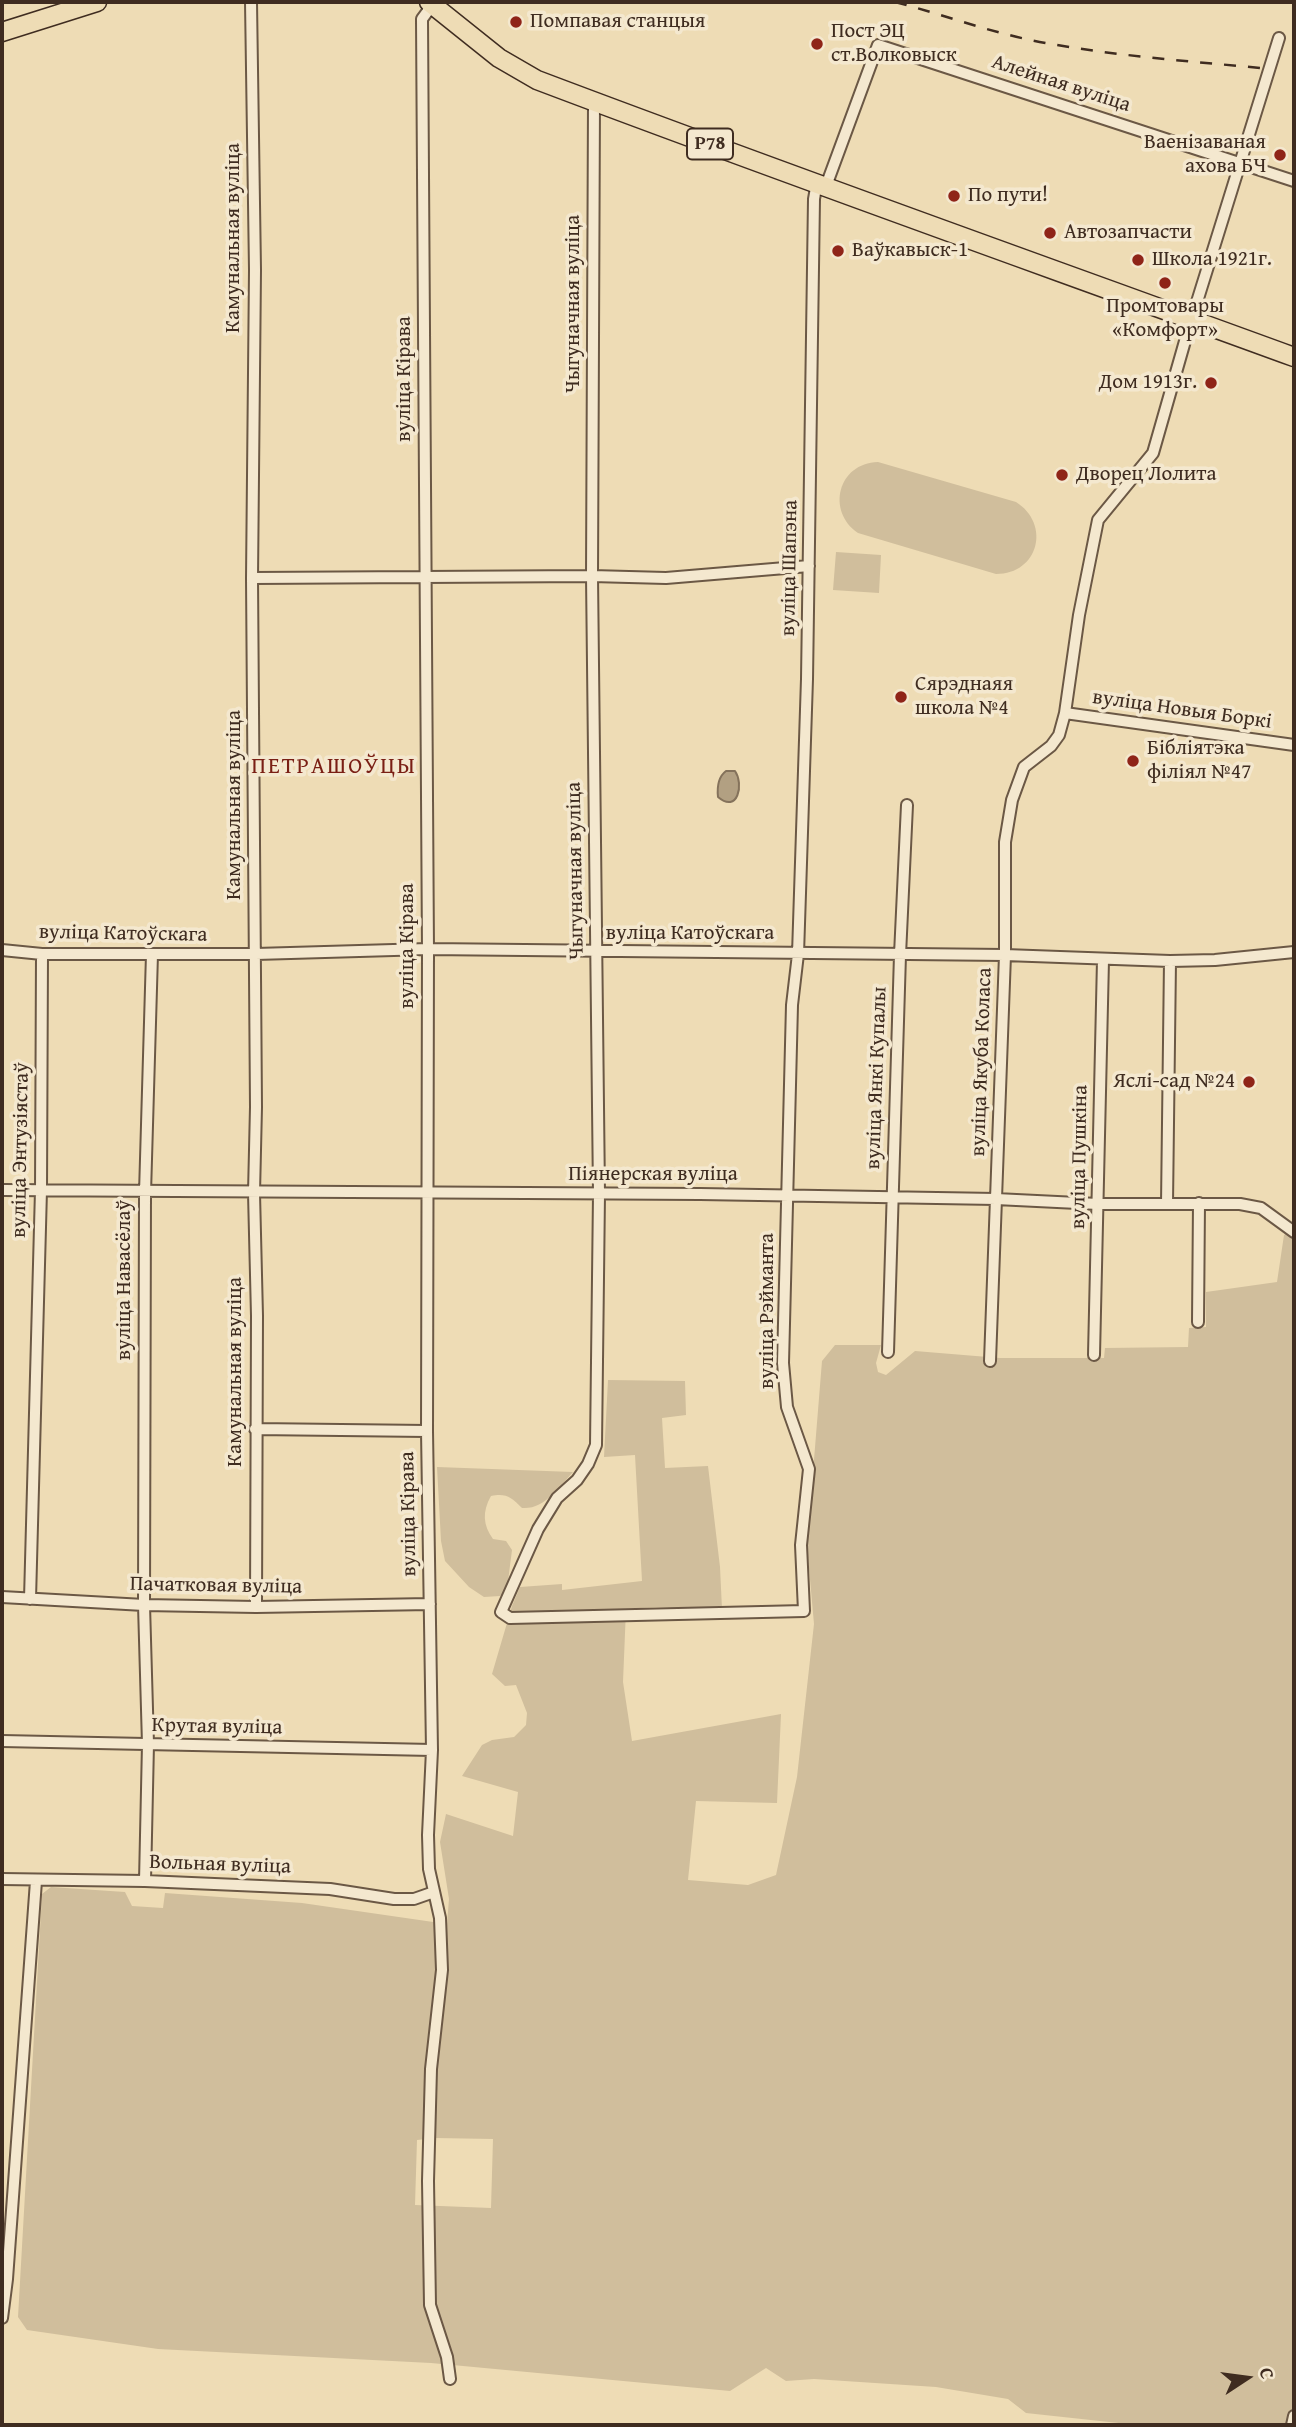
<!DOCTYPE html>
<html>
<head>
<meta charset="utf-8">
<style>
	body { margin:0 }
	#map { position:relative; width:1296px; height:2427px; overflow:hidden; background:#eedcb5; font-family:"Gentium Book Plus",serif }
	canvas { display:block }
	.frame { position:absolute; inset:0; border:4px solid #3f2c20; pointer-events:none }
	.north { position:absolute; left:1212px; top:2343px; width:70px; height:70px; -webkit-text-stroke:5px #f4e8cf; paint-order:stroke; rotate:77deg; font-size:19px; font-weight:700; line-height:28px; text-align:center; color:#3f2c20 }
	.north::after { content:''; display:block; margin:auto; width:24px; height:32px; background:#3f2c20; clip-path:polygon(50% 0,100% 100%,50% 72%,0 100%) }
</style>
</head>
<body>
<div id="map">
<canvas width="1296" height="2427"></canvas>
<div class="frame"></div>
<div class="north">С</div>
</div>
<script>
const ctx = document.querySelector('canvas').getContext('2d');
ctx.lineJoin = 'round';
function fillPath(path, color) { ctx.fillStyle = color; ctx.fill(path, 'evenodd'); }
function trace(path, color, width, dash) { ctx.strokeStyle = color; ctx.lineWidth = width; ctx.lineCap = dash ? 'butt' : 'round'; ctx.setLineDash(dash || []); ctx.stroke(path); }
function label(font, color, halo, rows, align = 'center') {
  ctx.font = font + ' "Gentium Book Plus",serif'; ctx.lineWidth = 7; ctx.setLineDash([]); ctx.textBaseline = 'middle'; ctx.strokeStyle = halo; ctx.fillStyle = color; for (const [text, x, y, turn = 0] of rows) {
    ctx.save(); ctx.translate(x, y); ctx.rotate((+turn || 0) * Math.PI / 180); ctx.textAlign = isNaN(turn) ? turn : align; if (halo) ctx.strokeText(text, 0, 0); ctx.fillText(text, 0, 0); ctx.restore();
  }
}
const green = new Path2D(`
	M878 462 1016 502C1051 524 1039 574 996 574L858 533C826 511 838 463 878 462Z
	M836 552 881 555 879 593 833 590Z
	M1294 1228V2425H1137L1026 2413 1008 2399 936 2387 814 2379 786 2381 766 2368 730 2391 431 2363 158 2349 27 2330 18 2317 42 1894 51 1887 125 1892 132 1906 163 1908 165 1893 302 1903 447 1924 449 1899 440 1842 446 1814 513 1836 518 1792 462 1776 482 1745 492 1740 514 1737 526 1725 527 1713 516 1685 505 1686 492 1674 512 1606 520 1587 562 1584V1590L642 1581 635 1455 604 1457 608 1380 685 1381 686 1415 662 1418 665 1468 708 1466 720 1567 722 1609 656 1607 626 1609 623 1682 632 1741 781 1714 777 1803 696 1801 688 1880 748 1885 776 1875 797 1777 814 1624 807 1546 822 1361 835 1345H881L876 1363 878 1372 886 1375 915 1351 1000 1358H1104L1105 1348 1188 1347 1189 1328 1206 1327V1292L1277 1282 1284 1235ZM435 2138 493 2139 491 2208 415 2205 417 2140Z
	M437 1467 573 1472C559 1487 544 1510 522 1508 511 1497 506 1493 491 1496 482 1512 483 1525 493 1539L506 1541 512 1550 507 1589 500 1596 484 1597 469 1587 445 1561 441 1541Z`);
const water = new Path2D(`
	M726 771H735C744 784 738 814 718 797 717 787 718 777 726 771Z`);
const street = new Path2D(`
	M251 2 255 270 252 578 256 1107 254 1193 257 1316 256 1607
	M433 4 422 19 428 949 427 1431 432 1750 428 1835 429 1869 440 1918 442 1970 431 2069 428 2181 430 2305 447 2357 450 2379
	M594 102 592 576 599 1194 596 1445 588 1464 577 1480 557 1498 538 1529 501 1612 510 1618 804 1611 801 1545 809 1469 787 1407 783 1363 792 1005 798 954 807 679 814 199 817 182
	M826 186 878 45 1294 181
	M252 578 592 576 666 578 809 566
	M1065 713 1294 745
	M2 950 42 954H256L428 949 1005 955 1170 961 1215 960 1294 952
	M2 1190 700 1194 996 1199 1098 1204H1240L1261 1208 1294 1232
	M1167 1204 1170 961
	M1198 1322 1199 1203
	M888 1352 900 955 907 805
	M1094 1355 1103 960
	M990 1361 1005 955V842L1012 800 1024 767 1051 746 1059 735 1065 713 1079 615 1098 520 1153 453 1187 334 1279 38
	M255 1429 427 1431
	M2 1597 144 1605 256 1607 430 1604
	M30 1599 41 1190 42 954
	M2 1741 432 1750
	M2 1879 145 1881 330 1889 394 1899H414L434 1892
	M145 1881 148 1744 144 1605 145 1193 152 954
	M2 2318 7 2279 36 1881
	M1292 2425 1294 2416`);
const primary = new Path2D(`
	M429 2 499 58 537 80C788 175 1042 265 1294 357
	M2 32 97 2`);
const rail = new Path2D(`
	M895 2C945 15 994 34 1046 43 1116 56 1188 61 1260 68`);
const markers = [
	[516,22,7,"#8f2418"],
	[817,44,7,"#8f2418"],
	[1280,155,7,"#8f2418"],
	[954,196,7,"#8f2418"],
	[1050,233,7,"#8f2418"],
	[838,251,7,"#8f2418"],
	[1138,260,7,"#8f2418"],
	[1165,283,7,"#8f2418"],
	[1211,383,7,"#8f2418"],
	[1062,475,7,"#8f2418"],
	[901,697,7,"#8f2418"],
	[1133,761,7,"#8f2418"],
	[1249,1082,7,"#8f2418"]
];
const shields = [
	[710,144,46]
];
const shieldNames = [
	["Р78",710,144]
];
const poiNames = [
	["Помпавая станцыя",530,22],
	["Пост ЭЦ",831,32],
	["ст.Волковыск",831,56],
	["Ваенізаваная",1266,143,"right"],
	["ахова БЧ",1266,167,"right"],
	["По пути!",968,196],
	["Автозапчасти",1064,233],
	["Ваўкавыск-1",852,251],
	["Школа 1921г.",1152,260],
	["Промтовары",1165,307,"center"],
	["«Комфорт»",1165,331,"center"],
	["Дом 1913г.",1197,383,"right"],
	["Дворец Лолита",1076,475],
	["Сярэднаяя",915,685],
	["школа №4",915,709],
	["Бібліятэка",1147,749],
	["філіял №47",1147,773],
	["Яслі-сад №24",1235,1082,"right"]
];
const streetNames = [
	["Алейная вуліца",1061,84,18],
	["Камунальная вуліца",234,238,-90],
	["Чыгуначная вуліца",574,304,-90],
	["вуліца Кірава",405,379,-90],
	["вуліца Шапэна",790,568,-89],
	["вуліца Новыя Боркі",1182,710,8],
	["Камунальная вуліца",235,805,-90],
	["Чыгуначная вуліца",576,871,-91],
	["вуліца Катоўскага",123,934,1],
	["вуліца Катоўскага",690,934],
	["вуліца Кірава",408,946,-90],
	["вуліца Якуба Коласа",982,1062,-88],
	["вуліца Янкі Купалы",877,1078,-88],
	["вуліца Энтузіястаў",21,1150,-89],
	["вуліца Пушкіна",1080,1157,-89],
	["Піянерская вуліца",653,1175],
	["вуліца Навасёлаў",125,1280,-90],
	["вуліца Рэйманта",768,1311,-90],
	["Камунальная вуліца",236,1372,-90],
	["вуліца Кірава",409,1514,-91],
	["Пачатковая вуліца",216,1586,1],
	["Крутая вуліца",217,1727,1],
	["Вольная вуліца",220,1865,2]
];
const neighbourhoodNames = [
	["ПЕТРАШОЎЦЫ",334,767]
];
fillPath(green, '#d0be9c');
fillPath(water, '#b2a082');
trace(water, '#84725b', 2);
trace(street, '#6b5845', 14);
trace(primary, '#3f2c20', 21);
trace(street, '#f4e8cf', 10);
trace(primary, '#eedcb5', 18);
trace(rail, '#3f2c20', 2.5, [12, 12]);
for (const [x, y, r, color] of markers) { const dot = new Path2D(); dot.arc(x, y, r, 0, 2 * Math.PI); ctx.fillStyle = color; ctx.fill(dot); trace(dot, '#f4e8cf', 2.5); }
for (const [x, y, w] of shields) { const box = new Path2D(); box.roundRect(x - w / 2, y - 15.5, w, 31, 5); ctx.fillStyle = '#f4e8cf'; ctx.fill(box); trace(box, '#3f2c20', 2); }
label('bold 19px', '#3f2c20', null, shieldNames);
label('21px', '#3f2c20', '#f4e8cf', poiNames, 'left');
label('21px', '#3f2c20', '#f4e8cf', streetNames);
ctx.letterSpacing = '2px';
label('23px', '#7a1f14', '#f4e8cf', neighbourhoodNames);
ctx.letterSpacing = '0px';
</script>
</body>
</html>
